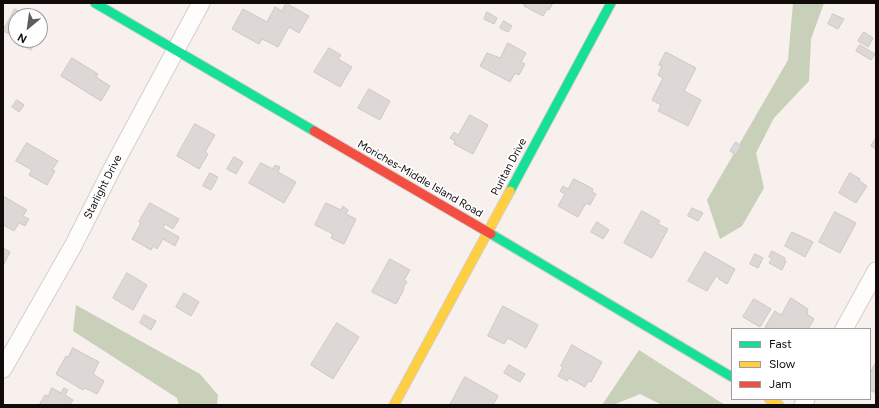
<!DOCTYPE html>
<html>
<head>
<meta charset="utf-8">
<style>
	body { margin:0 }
	#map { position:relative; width:879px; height:408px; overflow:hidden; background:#f8f0ed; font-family:Figtree,sans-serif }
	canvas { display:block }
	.frame { position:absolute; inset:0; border:4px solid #110c0a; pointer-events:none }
	.legend { position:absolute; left:731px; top:328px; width:140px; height:72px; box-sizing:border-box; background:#fff; border:1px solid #a09e9d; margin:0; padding:5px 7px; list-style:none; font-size:12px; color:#110c0a }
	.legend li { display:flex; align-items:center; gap:8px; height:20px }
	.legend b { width:20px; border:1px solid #a09e9d }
	.north { position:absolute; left:8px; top:8px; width:40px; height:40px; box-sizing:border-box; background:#fff; border:1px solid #a09e9d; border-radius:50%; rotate:209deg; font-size:11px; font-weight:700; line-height:16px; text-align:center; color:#110c0a }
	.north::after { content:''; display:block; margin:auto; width:14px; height:18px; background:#625c59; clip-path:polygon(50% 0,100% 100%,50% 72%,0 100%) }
</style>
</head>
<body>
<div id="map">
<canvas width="879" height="408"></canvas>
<div class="frame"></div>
<ul class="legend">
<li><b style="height:5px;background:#16e098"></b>Fast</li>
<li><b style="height:5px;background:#ffcf43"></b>Slow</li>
<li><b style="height:5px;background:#f24e42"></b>Jam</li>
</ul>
<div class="north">N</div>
</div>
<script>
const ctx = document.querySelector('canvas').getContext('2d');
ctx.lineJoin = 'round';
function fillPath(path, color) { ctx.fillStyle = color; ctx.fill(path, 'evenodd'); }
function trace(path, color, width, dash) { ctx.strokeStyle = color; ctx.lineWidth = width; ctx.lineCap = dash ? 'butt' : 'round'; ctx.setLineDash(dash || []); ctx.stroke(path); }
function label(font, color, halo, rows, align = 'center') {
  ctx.font = font + ' Figtree,sans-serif'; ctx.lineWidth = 3.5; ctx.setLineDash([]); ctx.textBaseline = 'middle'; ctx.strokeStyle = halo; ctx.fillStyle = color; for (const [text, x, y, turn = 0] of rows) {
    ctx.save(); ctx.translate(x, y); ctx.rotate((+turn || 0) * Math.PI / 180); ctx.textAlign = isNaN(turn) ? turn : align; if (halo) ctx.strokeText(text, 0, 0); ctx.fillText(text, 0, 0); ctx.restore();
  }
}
const forest = new Path2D(`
	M793 3H824L811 39 809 81 774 118 756 153 764 188 742 226 720 239 707 200 788 60Z
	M76 305 200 374 218 395 217 405H179L177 398 73 331Z
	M639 350 725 405H662L640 394 613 405H602Z`);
const building = new Path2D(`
	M286 3 309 16 299 33 289 27 278 47 262 39 259 44 232 29 243 9 267 22 275 7 282 11Z
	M521 3H553L549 10 547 9 543 16 524 6 525 5Z
	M15 9 28 16H16V37L3 31Z
	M487 12 497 18 494 24 484 19Z
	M833 14 844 19 838 29 828 24Z
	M504 21 512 26 508 32 500 28Z
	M864 32 873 38 868 47 858 41Z
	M21 40H37L31 50 21 45 23 41Z
	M508 43 526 53 521 62 525 64 519 75 515 73 510 82 480 66 487 53 500 58Z
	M860 45 875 54 871 60 856 51Z
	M329 48 341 55 338 59 352 67 340 87 314 72Z
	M666 52 696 68 684 91 701 100 688 126 658 111 661 105 652 100 663 78 658 75 662 66 659 65Z
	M72 58 98 74 96 77 110 86 101 101 61 76Z
	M369 89 390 101 380 120 358 108Z
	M17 100 24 105 19 112 12 107Z
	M470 115 488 125 473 154 454 144 455 141 450 138 454 132 458 135Z
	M195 124 215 135 205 152 208 154 199 169 177 156Z
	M876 138V149L871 146Z
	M736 142 741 146 736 155 730 151Z
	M27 143 58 161 52 170 55 171 47 185 29 175 32 170 16 161Z
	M234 157 243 162 236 174 227 169Z
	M261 163 273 169 275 165 280 167 278 172 296 182 284 203 249 183Z
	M210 173 218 177 211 190 203 186Z
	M850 173 860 179 859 181 867 186 856 203 839 193Z
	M574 179 593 189 592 192 596 194 590 205 586 203 578 217 558 206 565 194 560 191 563 186 568 189Z
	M3 196 27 210 23 216 29 219 25 226 19 223 14 231 3 225Z
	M150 203 179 219 173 229 165 224 163 228 179 237 175 246 163 239 157 249 153 246 151 250 132 239 141 223 139 222Z
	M326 203 341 210 343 206 348 210 346 214 356 219 344 244 331 238 333 234 315 225Z
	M692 208 703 213 698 221 688 216Z
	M642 211 660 221 658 224 668 229 652 258 624 243Z
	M835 212 856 223 840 253 819 242Z
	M597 222 609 230 603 239 591 232Z
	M792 232 813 242 805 257 785 246Z
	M3 248 10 252 3 266Z
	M772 251 785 258 784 260 786 261 782 270 769 263 772 259 769 257Z
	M705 252 735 269 727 284 719 279 720 278 716 276 707 291 688 281Z
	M755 254 763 258 758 268 750 264Z
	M390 259 410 270 404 280 407 282 403 288 404 289 396 304 372 292Z
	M127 273 147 285 133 310 113 298Z
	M184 293 199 302 191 316 176 307Z
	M791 298 808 309 807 314 814 319 808 329H768L765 327 775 311 781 315Z
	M754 299 771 309 760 327 743 317Z
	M503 306 538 325 526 348 508 338 504 344 488 336Z
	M144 315 156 321 151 330 140 323Z
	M337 323 359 337 333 379 311 365Z
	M572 345 602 362 591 382 588 381 585 387 569 378 567 381 558 376 563 367 561 366Z
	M73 348 99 362 93 374 104 381 97 394 85 388 83 390 56 374 66 356 68 357Z
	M875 364H876V393L870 390V374Z
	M509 365 525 374 520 382 504 373Z
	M465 377 497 395 498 396 493 405H450Z
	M52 388 61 393 64 388 68 390 65 395 73 400 70 405H39L45 395 48 396Z`);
const street = new Path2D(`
	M844 329 876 271
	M3 369 73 246 115 163 201 3
	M803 405 806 399`);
const fast = new Path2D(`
	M95 3 314 131
	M510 191 611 3
	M491 234 732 377`);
const slow = new Path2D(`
	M769 399 779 405
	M394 405 510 191`);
const jam = new Path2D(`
	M314 131 491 234`);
const streetNames = [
	["Puritan Drive",509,167,-62],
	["Moriches-Middle Island Road",420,179,30],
	["Starlight Drive",103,187,-63]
];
fillPath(forest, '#c8d0b9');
fillPath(building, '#ddd8d6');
trace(building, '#cdc7c4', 1);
trace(street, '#d4cecb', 19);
trace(fast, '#d4cecb', 11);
trace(slow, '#d4cecb', 11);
trace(jam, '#d4cecb', 11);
trace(street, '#fefdfc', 17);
trace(fast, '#16e098', 9);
trace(slow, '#ffcf43', 9);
trace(jam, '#f24e42', 9);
label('11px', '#110c0a', '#fff', streetNames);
</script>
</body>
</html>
